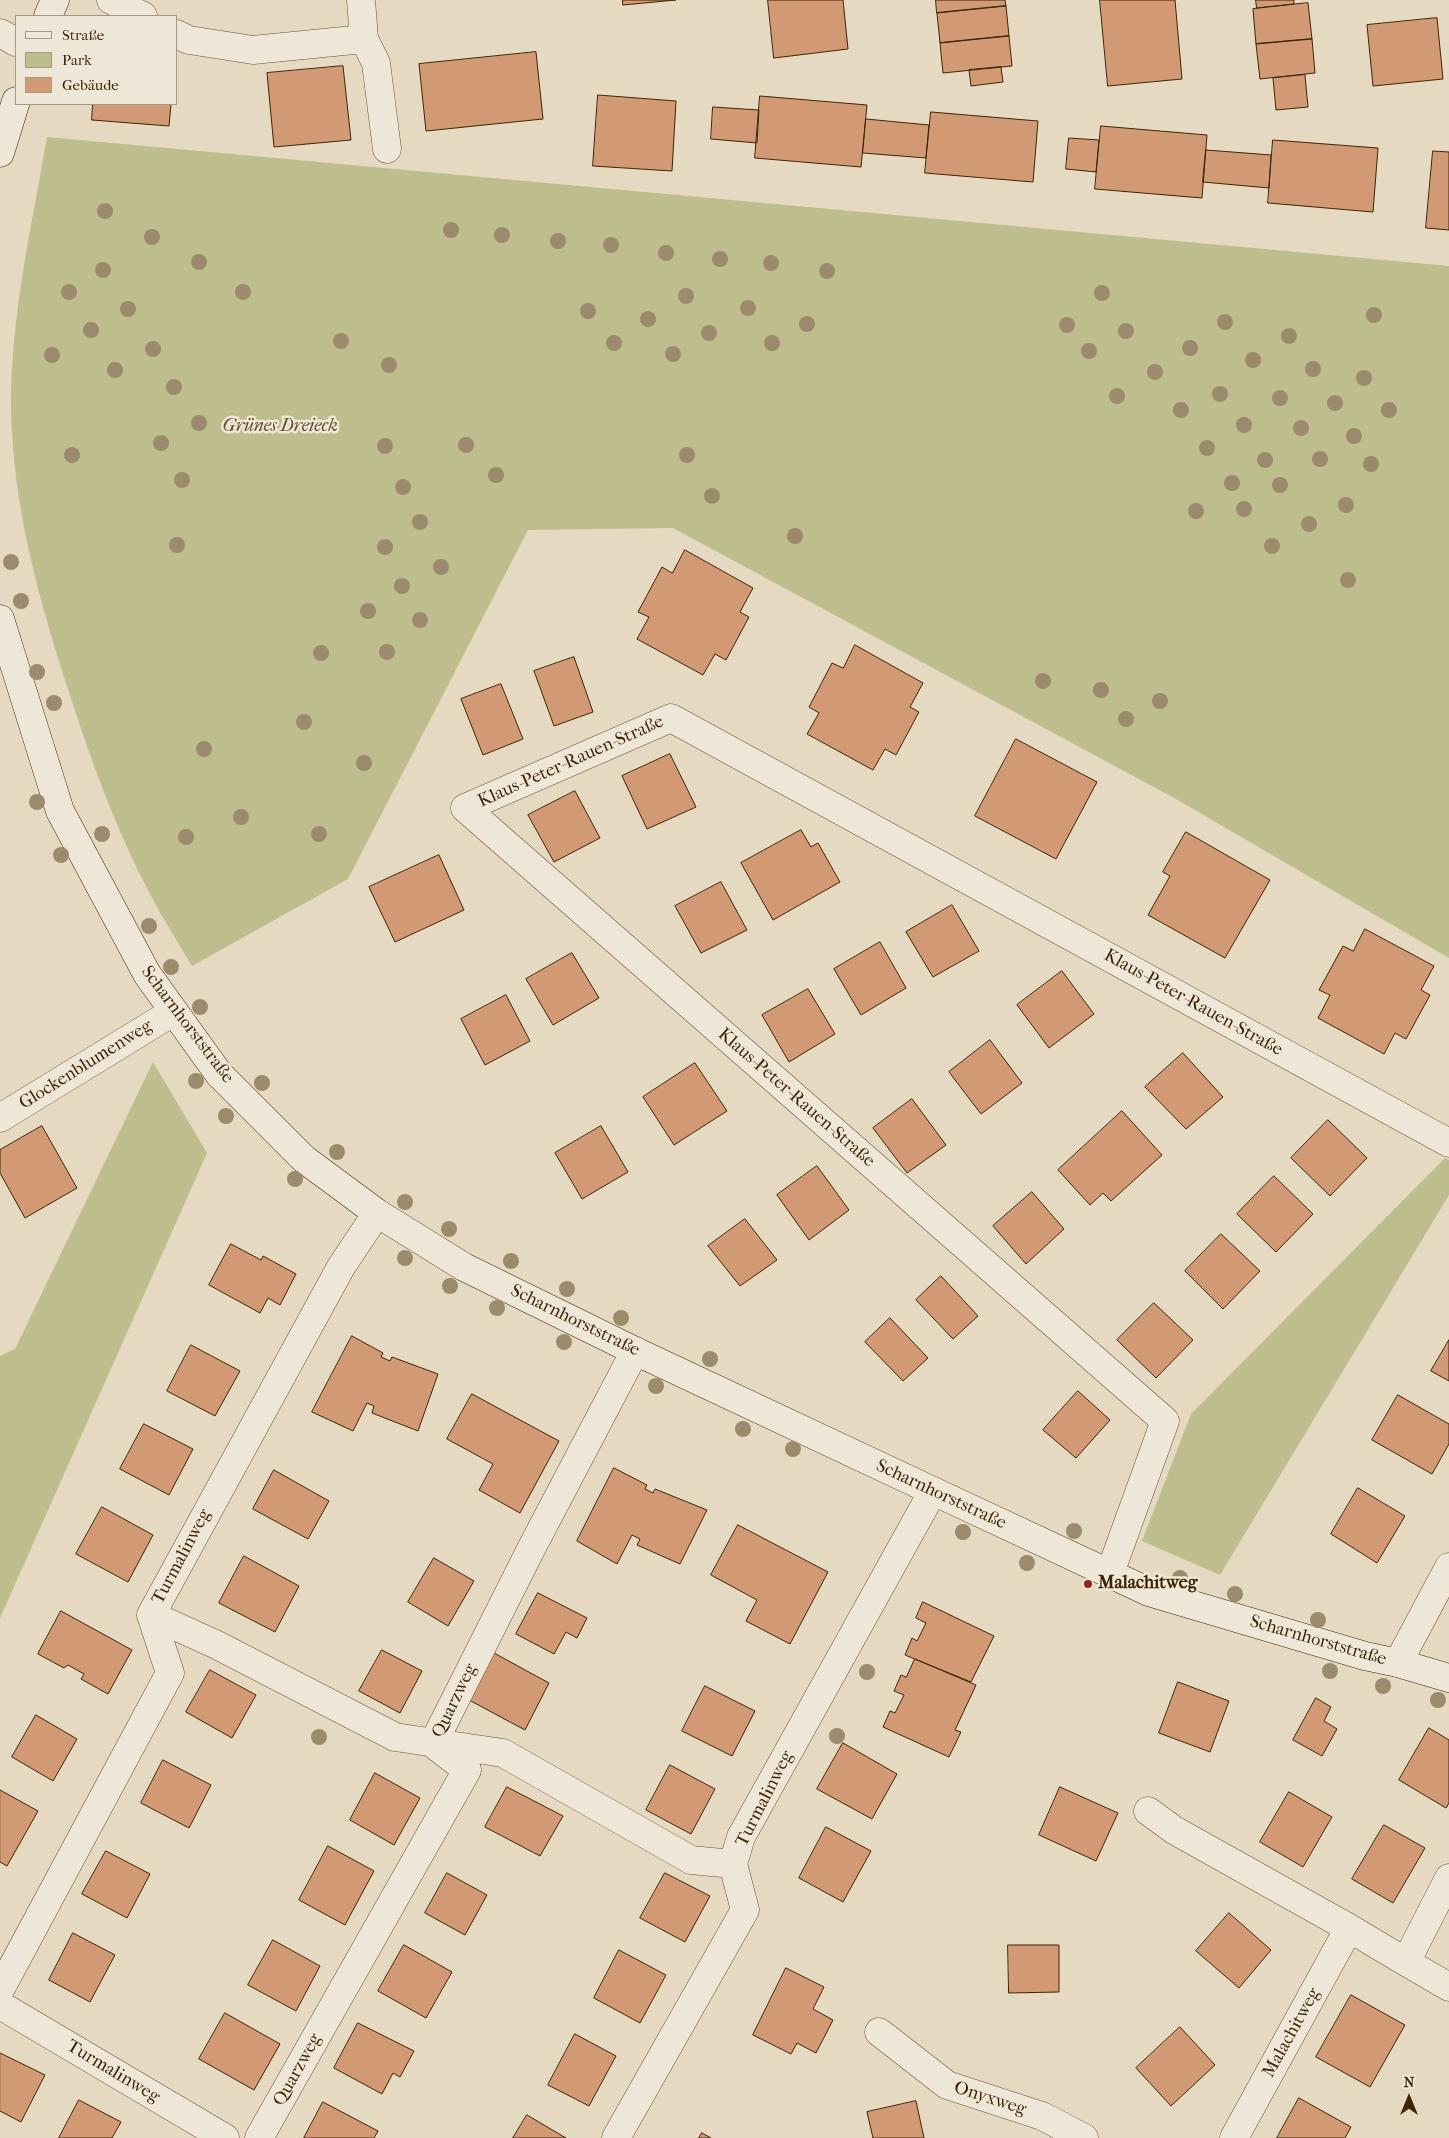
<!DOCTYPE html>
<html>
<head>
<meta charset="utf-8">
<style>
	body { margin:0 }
	#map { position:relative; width:1449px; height:2138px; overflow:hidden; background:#e5dac1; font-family:"IM FELL French Canon",serif }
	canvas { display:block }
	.legend { position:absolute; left:15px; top:15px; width:162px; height:90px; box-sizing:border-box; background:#eee7d7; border:1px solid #a89983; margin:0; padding:6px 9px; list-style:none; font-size:15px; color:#3e2505 }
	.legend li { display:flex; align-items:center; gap:10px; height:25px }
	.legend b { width:25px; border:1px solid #a89983 }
	.north { position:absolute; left:1384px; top:2073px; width:50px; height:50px; -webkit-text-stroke:4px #eee7d7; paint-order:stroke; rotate:0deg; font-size:14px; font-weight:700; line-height:20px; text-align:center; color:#3e2505 }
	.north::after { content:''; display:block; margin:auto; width:18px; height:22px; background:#3e2505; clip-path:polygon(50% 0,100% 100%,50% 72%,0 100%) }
</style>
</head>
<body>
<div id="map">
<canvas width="1449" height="2138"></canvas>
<ul class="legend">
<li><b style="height:6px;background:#eee7d7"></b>Straße</li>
<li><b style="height:14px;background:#bdbd8d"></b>Park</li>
<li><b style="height:14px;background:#d19974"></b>Gebäude</li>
</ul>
<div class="north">N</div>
</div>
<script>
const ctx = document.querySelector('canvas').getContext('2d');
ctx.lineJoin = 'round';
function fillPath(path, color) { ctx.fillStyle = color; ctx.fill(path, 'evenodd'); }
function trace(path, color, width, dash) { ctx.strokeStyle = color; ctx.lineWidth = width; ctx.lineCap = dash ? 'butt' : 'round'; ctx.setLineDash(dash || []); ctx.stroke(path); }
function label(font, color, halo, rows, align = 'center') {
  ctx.font = font + ' "IM FELL French Canon",serif'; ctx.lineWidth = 5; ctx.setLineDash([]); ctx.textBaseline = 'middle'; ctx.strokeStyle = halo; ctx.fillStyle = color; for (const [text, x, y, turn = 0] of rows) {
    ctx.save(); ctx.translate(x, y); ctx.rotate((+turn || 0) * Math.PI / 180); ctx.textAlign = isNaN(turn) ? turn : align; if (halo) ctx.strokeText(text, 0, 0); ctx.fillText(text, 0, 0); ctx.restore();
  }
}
const green = new Path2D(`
	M47 137 1449 266V958L1176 799 673 528 528 530 348 879 192 966C178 942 163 919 150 894 118 833 93 767 72 701 40 605 12 506 11 404 11 315 32 225 47 137Z
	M153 1062 207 1153 0 1618V1356L15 1349Z
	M1445 1158 1449 1160V1195L1220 1575 1142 1541 1191 1414Z`);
const building = new Path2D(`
	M623 0H676L623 5Z
	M768 0H843L848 49 774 58Z
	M936 0H1005L1006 6 937 13Z
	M1100 0H1175L1182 79 1108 86Z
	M1256 0H1294V4L1257 8Z
	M1308 3 1312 39 1256 44 1253 9Z
	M1006 6 1009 36 940 43 937 13Z
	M1437 18 1443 79 1373 86 1367 25Z
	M1009 36 1012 66 943 73 940 43Z
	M1312 39 1315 73 1260 79 1256 44Z
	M536 52 543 119 426 131 419 64Z
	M343 66 351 140 274 147 267 73Z
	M1001 67 1003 82 971 86 969 70Z
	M1305 75 1308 107 1276 110 1273 78Z
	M598 95 676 101 672 171 593 166Z
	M760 96 867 105 861 167 755 158Z
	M93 104H171L169 126 92 120Z
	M713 107 759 110 757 143 711 139Z
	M931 112 1038 121 1033 182 925 173Z
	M866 119 929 125 926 158 863 153Z
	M1101 126 1207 135 1202 198 1095 189Z
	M1069 138 1099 140 1096 172 1066 169Z
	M1273 140 1378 148 1373 212 1268 203Z
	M1206 150 1271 155 1269 188 1203 182Z
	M1433 151 1449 152V230L1426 228Z
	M685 550 753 588 740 612 749 617 726 660 715 654 703 675 637 639 649 617 638 612 662 567 672 573Z
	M855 645 923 683 910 707 919 712 896 755 885 749 873 770 807 734 819 713 809 707 832 663 843 668Z
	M574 657 593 712 554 726 534 671Z
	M501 684 523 739 483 755 461 699Z
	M1016 739 1097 782 1056 859 975 816Z
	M670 754 696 807 647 829 622 776Z
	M575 791 600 838 554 862 528 815Z
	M801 830 811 847 818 843 840 882 773 920 741 863Z
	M1186 832 1270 880 1225 958 1148 915 1170 876 1163 872Z
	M439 855 464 910 395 942 369 887Z
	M721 882 747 930 701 953 675 906Z
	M952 905 979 951 933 977 906 932Z
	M1365 929 1434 966 1421 990 1430 995 1406 1039 1395 1033 1384 1054 1318 1018 1330 995 1319 990 1343 946 1353 951Z
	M880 942 906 988 861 1015 834 969Z
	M572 953 599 998 553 1025 526 979Z
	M1062 971 1094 1014 1049 1048 1017 1005Z
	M808 989 835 1034 789 1062 762 1015Z
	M506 995 530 1041 485 1065 461 1019Z
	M990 1040 1022 1083 981 1114 949 1072Z
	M1183 1053 1223 1097 1186 1129 1145 1087Z
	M695 1063 727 1111 674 1145 643 1097Z
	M912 1099 946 1145 907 1173 873 1128Z
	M1122 1111 1162 1155 1111 1201 1103 1193 1090 1205 1058 1170Z
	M1328 1120 1367 1158 1330 1196 1291 1158Z
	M42 1126 77 1188 25 1218 0 1173V1150Z
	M601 1126 628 1172 582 1199 555 1153Z
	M817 1166 849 1210 809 1240 777 1195Z
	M1274 1176 1313 1214 1276 1252 1237 1214Z
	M1032 1192 1064 1229 1026 1264 993 1226Z
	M745 1219 777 1260 740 1286 708 1246Z
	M1221 1234 1260 1271 1223 1309 1185 1271Z
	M231 1244 261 1260 263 1256 296 1274 280 1305 268 1298 260 1313 209 1285Z
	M941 1276 978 1316 953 1339 916 1300Z
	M1154 1303 1193 1340 1156 1378 1117 1340Z
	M890 1318 928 1358 903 1381 865 1342Z
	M352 1336 383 1353 381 1357 390 1361 392 1357 438 1374 418 1431 372 1413 374 1406 367 1403 353 1431 312 1412Z
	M1449 1340V1381L1431 1371Z
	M191 1345 240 1371 215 1416 167 1391Z
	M1078 1391 1110 1420 1076 1458 1043 1430Z
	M472 1394 559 1441 520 1513 479 1490 493 1464 447 1439Z
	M1398 1395 1449 1424V1444L1432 1474 1372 1440Z
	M144 1424 193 1449 169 1495 120 1469Z
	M614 1468 647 1485 645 1489 653 1493 655 1489 707 1510 680 1564 637 1545 640 1539 632 1535 617 1564 577 1541Z
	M274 1470 329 1501 308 1539 253 1509Z
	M1358 1488 1405 1516 1377 1563 1331 1534Z
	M102 1507 153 1535 128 1582 76 1554Z
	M738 1525 828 1572 790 1644 746 1621 757 1600 711 1575Z
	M244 1556 299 1586 275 1632 219 1603Z
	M434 1558 474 1581 448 1626 408 1602Z
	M538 1593 587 1618 577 1638 566 1632 554 1654 516 1634Z
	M923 1602 994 1636 971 1682 905 1655 912 1638 917 1641 926 1623 916 1618Z
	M61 1611 132 1650 108 1694 81 1679 84 1674 68 1665 64 1668 38 1654Z
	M382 1650 422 1671 400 1713 359 1691Z
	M494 1653 549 1683 525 1730 469 1700Z
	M915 1659 976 1685 955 1730 961 1732 949 1757 883 1727 890 1711 895 1713 904 1695 894 1691 901 1675 906 1677Z
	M210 1670 256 1695 232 1738 186 1712Z
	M1178 1682 1229 1701 1210 1752 1159 1733Z
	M705 1686 755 1711 732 1756 682 1731Z
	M1316 1698 1331 1707 1324 1721 1337 1729 1322 1756 1293 1740Z
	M36 1715 77 1739 53 1781 12 1757Z
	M1429 1728 1449 1740V1803L1446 1808 1399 1780Z
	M843 1743 897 1774 872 1819 817 1789Z
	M163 1760 211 1785 189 1828 141 1803Z
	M670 1765 715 1789 691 1834 646 1810Z
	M375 1773 420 1798 394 1845 350 1820Z
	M507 1787 563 1816 540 1856 485 1827Z
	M1060 1787 1118 1813 1096 1861 1039 1835Z
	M0 1790 38 1811 7 1866 0 1862Z
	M1289 1792 1332 1817 1303 1867 1260 1842Z
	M1384 1825 1425 1848 1393 1903 1352 1879Z
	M826 1827 871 1851 843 1902 799 1878Z
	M328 1846 374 1871 345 1925 299 1900Z
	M106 1851 150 1874 127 1918 82 1894Z
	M447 1873 487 1895 465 1935 425 1913Z
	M665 1873 710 1896 685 1942 640 1918Z
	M1229 1913 1271 1950 1239 1988 1196 1951Z
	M73 1933 115 1955 90 2002 49 1980Z
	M273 1940 320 1966 296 2011 248 1985Z
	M404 1945 452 1972 426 2018 378 1991Z
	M1008 1945H1059V1992L1009 1993Z
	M619 1950 666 1975 640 2023 594 1998Z
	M786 1968 824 1987 813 2009 833 2020 816 2053 797 2043 791 2054 753 2035Z
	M1351 1995 1405 2025 1370 2087 1316 2057Z
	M225 2013 280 2044 254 2090 199 2059Z
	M358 2023 414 2051 400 2077 393 2073 382 2094 334 2068Z
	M1180 2027 1215 2065 1171 2106 1136 2068Z
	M575 2034 616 2056 589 2106 548 2085Z
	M0 2053 45 2075 21 2122 0 2111Z
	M1299 2098 1351 2127 1345 2138H1277Z
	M79 2100 121 2122 112 2138H59Z
	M916 2101 924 2138H873L867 2112Z
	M323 2102 378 2131 374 2138H304Z
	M527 2115 566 2138H513Z
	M702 2133 711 2138H699Z`);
const street = new Path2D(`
	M111 0 143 16
	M361 0 364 39 376 63 387 149
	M0 33 16 42
	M176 34 189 40 253 50 364 39
	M0 1118 173 1012
	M1110 1573 1165 1421 465 808 671 718 1449 1143
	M151 1615 217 1645 395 1737 503 1753 691 1860 733 1864
	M1398 1663 1449 1567
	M1148 1811 1174 1830 1349 1928
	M1406 1962 1449 1987
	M0 1990 170 1673 151 1615 341 1267 377 1213
	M0 2005 225 2138
	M879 2032 947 2085 1042 2116 1084 2138
	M259 2138 467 1770 433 1744 530 1551 635 1351
	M616 2138 745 1910 733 1864 741 1837 933 1491
	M1234 2138 1349 1928 1406 1962 1449 1878`);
const secondary = new Path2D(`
	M48 16 55 0
	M0 153 16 101
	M0 619 60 811 147 974 219 1074 304 1159 377 1213 464 1267 635 1351 933 1491 1149 1592 1365 1656 1398 1663 1449 1678`);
const trees = [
	[105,211],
	[451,230],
	[502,235],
	[152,237],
	[558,241],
	[611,245],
	[666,253],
	[720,259],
	[199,262],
	[771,263],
	[103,270],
	[827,271],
	[69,292],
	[243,292],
	[1102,293],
	[686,296],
	[748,308],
	[128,309],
	[588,311],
	[1374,315],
	[648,319],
	[1225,322],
	[807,324],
	[1067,325],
	[91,330],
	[1126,331],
	[709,333],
	[1289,336],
	[341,341],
	[614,343],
	[772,343],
	[1190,348],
	[153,349],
	[1089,351],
	[673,354],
	[52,355],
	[1253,360],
	[389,365],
	[1313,369],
	[115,370],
	[1155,372],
	[1364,378],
	[174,387],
	[1220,394],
	[1117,396],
	[1280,398],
	[1335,403],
	[1181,410],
	[1389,410],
	[199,423],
	[1244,425],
	[1301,428],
	[1354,436],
	[161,443],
	[466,445],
	[385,446],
	[1207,448],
	[72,455],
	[687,455],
	[1320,459],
	[1265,460],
	[1371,464],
	[496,475],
	[182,480],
	[1232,483],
	[1280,485],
	[403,487],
	[712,496],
	[1346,505],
	[1244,509],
	[1196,511],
	[420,522],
	[1309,524],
	[795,536],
	[177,545],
	[1272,546],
	[385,547],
	[11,562],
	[441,567],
	[1348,580],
	[402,586],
	[21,601],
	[368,611],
	[420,620],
	[387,652],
	[321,653],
	[37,672],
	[1043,681],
	[1101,690],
	[1160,701],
	[54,703],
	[1126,719],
	[304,722],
	[204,749],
	[364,763],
	[37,802],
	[241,817],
	[102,834],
	[319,834],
	[186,837],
	[61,855],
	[149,926],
	[171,967],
	[200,1007],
	[196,1081],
	[262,1083],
	[226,1116],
	[337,1152],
	[295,1179],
	[405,1202],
	[449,1229],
	[405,1258],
	[511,1261],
	[450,1286],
	[567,1289],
	[497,1308],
	[621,1318],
	[564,1342],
	[710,1359],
	[656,1386],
	[743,1429],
	[793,1449],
	[1074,1531],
	[963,1532],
	[1027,1563],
	[1180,1578],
	[1235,1594],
	[1318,1620],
	[1330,1671],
	[867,1672],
	[1383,1686],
	[1438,1700],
	[837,1736],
	[319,1737]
];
const markers = [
	[1088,1584,5,"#8f2418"]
];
const parkNames = [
	["Grünes Dreieck",280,427]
];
const streetNames = [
	["Klaus-Peter-Rauen-Straße",571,762,-24],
	["Klaus-Peter-Rauen-Straße",1193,1003,29],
	["Scharnhorststraße",187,1025,53],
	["Glockenblumenweg",86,1065,-32],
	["Klaus-Peter-Rauen-Straße",796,1098,41],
	["Scharnhorststraße",575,1321,26],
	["Scharnhorststraße",941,1495,25],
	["Turmalinweg",182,1557,-62],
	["Scharnhorststraße",1318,1641,16],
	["Quarzweg",455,1701,-64],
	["Turmalinweg",765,1799,-63],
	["Malachitweg",1292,2033,-61],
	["Quarzweg",298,2070,-61],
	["Turmalinweg",113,2072,31],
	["Onyxweg",990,2099,18]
];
const poiNames = [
	["Malachitweg",1098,1584]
];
fillPath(green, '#bdbd8d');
fillPath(building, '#d19974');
trace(building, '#3e2505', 1);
trace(street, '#685234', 29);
trace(secondary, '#3e2505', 29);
trace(street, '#eee7d7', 28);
trace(secondary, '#eee7d7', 28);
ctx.fillStyle = '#9b8b6c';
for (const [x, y] of trees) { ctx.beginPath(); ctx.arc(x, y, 8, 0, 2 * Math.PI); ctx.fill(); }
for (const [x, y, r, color] of markers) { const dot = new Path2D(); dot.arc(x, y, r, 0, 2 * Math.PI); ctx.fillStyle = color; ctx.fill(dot); trace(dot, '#eee7d7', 2); }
label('italic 18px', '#5e4b27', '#eee7d7', parkNames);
label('18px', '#3e2505', '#eee7d7', streetNames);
label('bold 18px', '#3e2505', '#eee7d7', poiNames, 'left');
</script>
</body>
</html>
